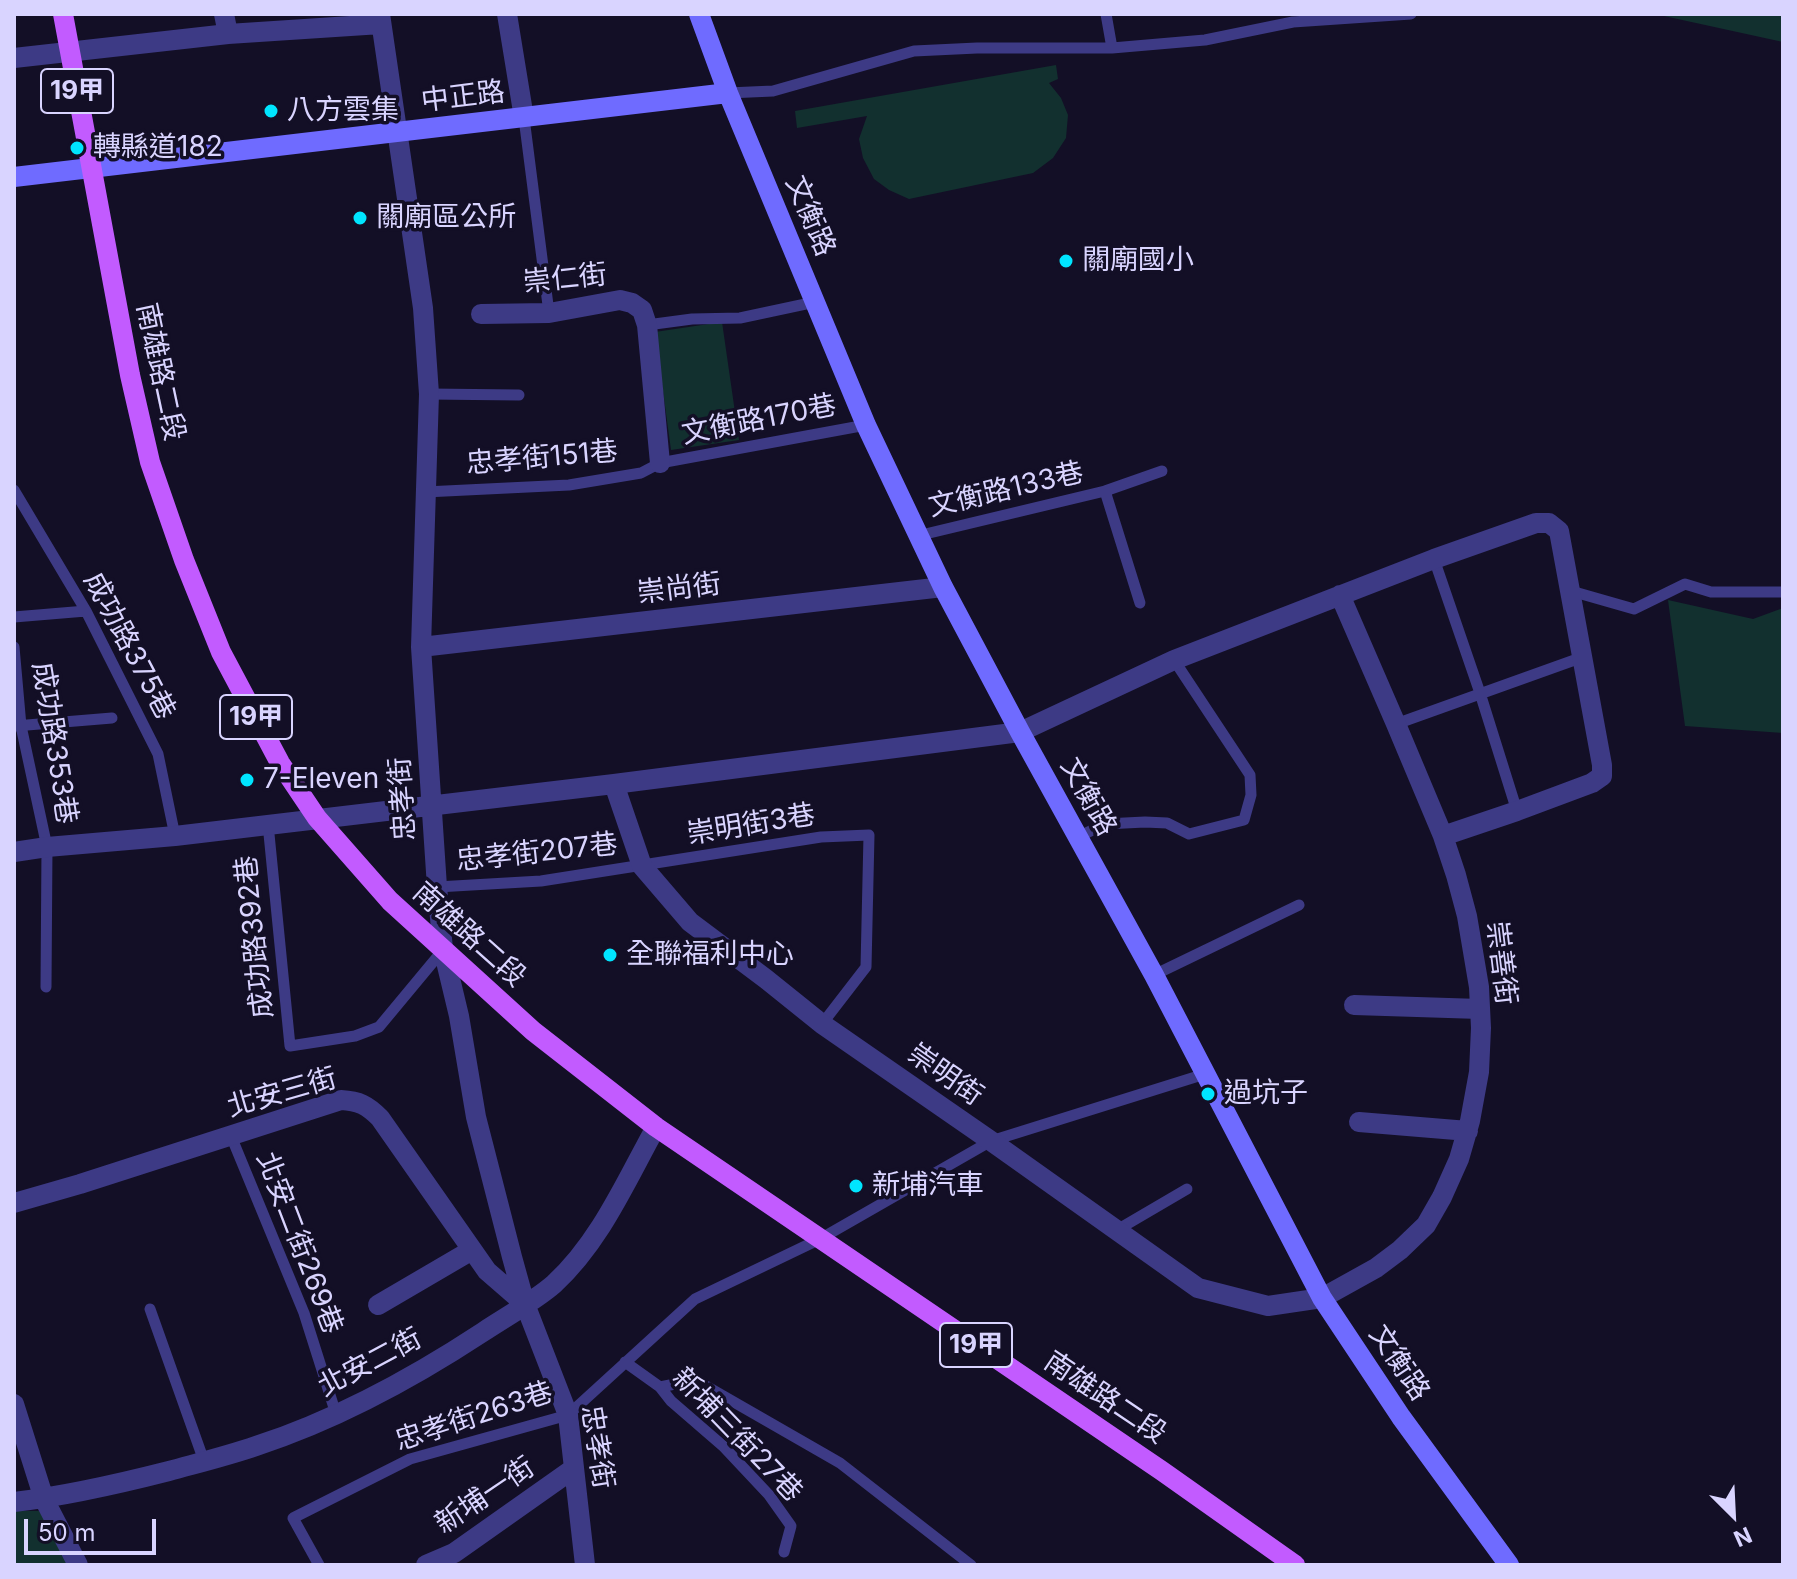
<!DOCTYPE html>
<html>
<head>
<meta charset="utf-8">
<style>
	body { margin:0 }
	#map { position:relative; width:1797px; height:1579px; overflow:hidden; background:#130f26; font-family:Inter,sans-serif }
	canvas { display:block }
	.frame { position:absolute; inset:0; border:16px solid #d9d4ff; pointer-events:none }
	.north { position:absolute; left:1693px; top:1475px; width:80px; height:80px; -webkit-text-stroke:6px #130f26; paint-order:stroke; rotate:156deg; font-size:22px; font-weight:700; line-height:32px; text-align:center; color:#d9d4ff }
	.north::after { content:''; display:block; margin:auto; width:28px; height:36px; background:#d9d4ff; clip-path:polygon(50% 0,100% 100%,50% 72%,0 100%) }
	.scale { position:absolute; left:24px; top:1519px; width:132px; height:36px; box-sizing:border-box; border:4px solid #d9d4ff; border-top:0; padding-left:10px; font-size:24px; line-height:28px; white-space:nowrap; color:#d9d4ff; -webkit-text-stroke:6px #130f26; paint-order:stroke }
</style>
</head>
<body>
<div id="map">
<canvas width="1797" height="1579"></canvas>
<div class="frame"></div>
<div class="north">N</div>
<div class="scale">50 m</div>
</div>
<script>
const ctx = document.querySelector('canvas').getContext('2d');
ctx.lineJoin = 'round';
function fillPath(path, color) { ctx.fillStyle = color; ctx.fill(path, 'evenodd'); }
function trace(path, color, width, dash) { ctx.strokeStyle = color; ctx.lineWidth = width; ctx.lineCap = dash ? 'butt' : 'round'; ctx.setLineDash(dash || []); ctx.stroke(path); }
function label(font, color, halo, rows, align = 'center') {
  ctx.font = font + ' Inter,"Noto Sans TC",sans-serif'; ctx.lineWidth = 7; ctx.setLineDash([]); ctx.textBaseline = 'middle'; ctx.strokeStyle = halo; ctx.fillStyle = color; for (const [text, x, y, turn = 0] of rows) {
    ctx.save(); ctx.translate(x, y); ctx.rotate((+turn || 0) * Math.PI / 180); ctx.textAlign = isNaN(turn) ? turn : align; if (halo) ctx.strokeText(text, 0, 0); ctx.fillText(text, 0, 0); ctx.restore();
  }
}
const green = new Path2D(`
	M1663 14H1783V42L1664 16Z
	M1056 65 1058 79 1049 83 1061 98 1068 115 1066 138 1053 158 1033 173 909 199 889 190 874 179 863 158 859 139 867 116 797 128 795 111Z
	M722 322 739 440 671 450 655 332Z
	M1668 600 1753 619 1783 608V733L1685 726Z
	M14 1511H39L77 1565H14Z`);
const lane = new Path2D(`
	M1106 14 1112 48
	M728 93 773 91 914 51 977 48H1112L1205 40 1293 22 1411 14
	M524 118 549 313
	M647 325 692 319 740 318 815 302
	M429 394 519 395
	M14 490 86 611 158 754 175 836
	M1105 491 1140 603
	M425 492 569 485 641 473 660 463 866 425
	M917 536 1105 491 1162 471
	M1434 559 1480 693 1517 811
	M1571 591 1634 609 1685 584 1711 592H1783
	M14 617 86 611
	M14 647 21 726 47 847 46 987
	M1396 724 1583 657
	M15 726 112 718
	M268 824 290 1046 355 1036 379 1027 443 950
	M1078 837 1105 824 1145 822 1167 823 1189 834 1244 820 1251 795 1250 775 1174 660
	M437 887 541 881 821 837 869 835 866 967 822 1024
	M1154 975 1299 905
	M231 1136 304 1313 336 1414
	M1117 1230 1187 1189
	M150 1309 204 1461
	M625 1362 660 1387 671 1401 723 1446 769 1495 791 1526 784 1552
	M660 1387 680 1383 699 1382 840 1463 971 1565
	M319 1565 293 1518 410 1459 568 1415 695 1299 820 1239 991 1141 1205 1074`);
const street = new Path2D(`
	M224 14 228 34
	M380 14 423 308 429 394 421 647 437 887 443 949 459 1016 476 1117 512 1257 525 1304 568 1415 585 1565
	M507 14 524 118
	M14 58 228 34 381 24
	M481 314 549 313 620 300 632 303 642 310 647 325 660 463
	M421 647 943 587
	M614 784 642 866 690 922 766 979 822 1024 991 1141 1198 1288 1268 1306 1322 1298 1376 1268 1400 1250 1426 1225 1442 1197 1459 1159 1470 1121 1479 1072 1481 1028 1479 987 1467 916 1456 875 1443 836 1396 724 1340 595
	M14 852 47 847 175 836 614 784 1020 732 1174 660 1434 559 1536 523H1549L1559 531 1602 765V776L1592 783 1517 811 1443 836
	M1354 1005 1480 1009
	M1359 1122 1468 1131
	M14 1203 80 1184 341 1100C359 1101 367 1105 380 1118L487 1271 525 1304
	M378 1305 472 1250
	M14 1404 44 1499 78 1565
	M14 1502C66 1496 118 1484 169 1471 198 1463 227 1456 256 1446 336 1420 413 1378 483 1332 504 1318 536 1300 554 1284 600 1242 626 1181 656 1127
	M426 1565 454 1553 573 1469`);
const secondary = new Path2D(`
	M699 14 728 93 866 425 943 587 1020 732 1154 975 1322 1298 1401 1417 1509 1565
	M14 177 728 93`);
const primary = new Path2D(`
	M63 14 130 375 150 462 184 560 221 652 280 763 317 818 390 901 533 1031 656 1127 1162 1471 1295 1565`);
const markers = [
	[271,111,8,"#00e5ff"],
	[77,148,8,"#00e5ff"],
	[360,218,8,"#00e5ff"],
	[1066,261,8,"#00e5ff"],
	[247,780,8,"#00e5ff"],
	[610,955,8,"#00e5ff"],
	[1208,1094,8,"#00e5ff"],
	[856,1186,8,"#00e5ff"]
];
const shields = [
	[77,91,72],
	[256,717,72],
	[976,1345,72]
];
const shieldNames = [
	["19甲",77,91],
	["19甲",256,717],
	["19甲",976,1345]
];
const streetNames = [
	["中正路",463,97,-7],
	["文衡路",810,216,67],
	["崇仁街",565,279,-6],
	["南雄路二段",160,372,78],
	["文衡路170巷",759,420,-11],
	["忠孝街151巷",542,458,-5],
	["文衡路133巷",1006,490,-13],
	["崇尚街",679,589,-7],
	["成功路375巷",129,646,62],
	["成功路353巷",54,743,81],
	["文衡路",1088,797,61],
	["忠孝街",403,799,-94],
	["崇明街3巷",751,825,-9],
	["忠孝街207巷",537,853,-6],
	["南雄路二段",469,935,42],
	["成功路392巷",255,937,-96],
	["崇善街",1501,963,83],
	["崇明街",945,1075,35],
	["北安三街",282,1093,-16],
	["北安二街269巷",299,1243,69],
	["北安二街",370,1363,-28],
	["文衡路",1399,1363,56],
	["南雄路二段",1105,1398,34],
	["忠孝街263巷",474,1417,-18],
	["新埔三街27巷",737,1435,46],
	["忠孝街",597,1447,81],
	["新埔一街",485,1496,-34]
];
const poiNames = [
	["八方雲集",287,111],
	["轉縣道182",93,148],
	["關廟區公所",376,218],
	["關廟國小",1082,261],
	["7-Eleven",263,780],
	["全聯福利中心",626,955],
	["過坑子",1224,1094],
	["新埔汽車",872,1186]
];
fillPath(green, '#12302f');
trace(lane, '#3d3a85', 11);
trace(street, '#3d3a85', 20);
trace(secondary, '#6f6bff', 20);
trace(primary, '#c25bff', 20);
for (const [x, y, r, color] of markers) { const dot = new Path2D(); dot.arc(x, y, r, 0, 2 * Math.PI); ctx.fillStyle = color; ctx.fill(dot); trace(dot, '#130f26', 3); }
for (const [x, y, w] of shields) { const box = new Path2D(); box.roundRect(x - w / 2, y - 22, w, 44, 6); ctx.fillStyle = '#130f26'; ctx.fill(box); trace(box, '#d9d4ff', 2); }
label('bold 26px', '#d9d4ff', null, shieldNames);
label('28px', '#d9d4ff', '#130f26', streetNames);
label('28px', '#d9d4ff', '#130f26', poiNames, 'left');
</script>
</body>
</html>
